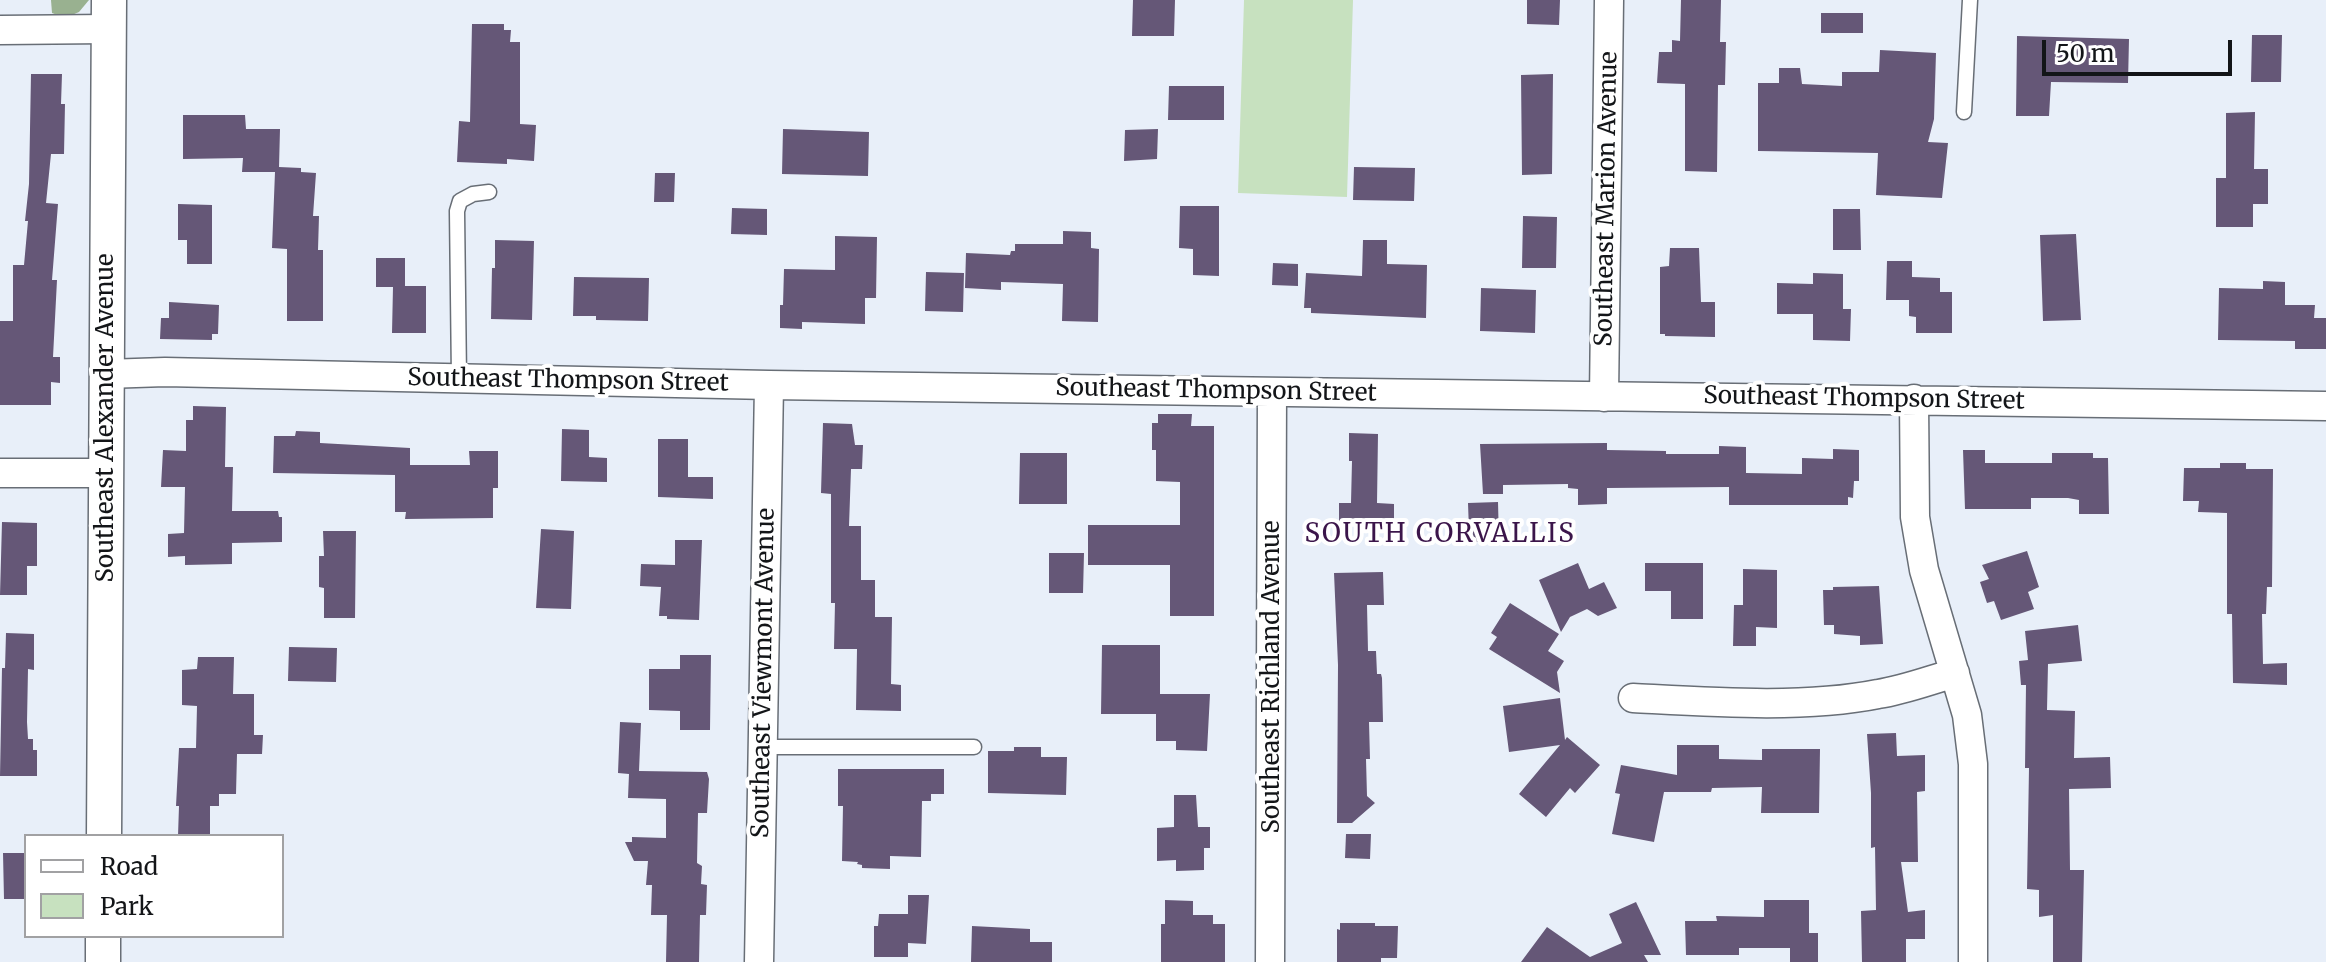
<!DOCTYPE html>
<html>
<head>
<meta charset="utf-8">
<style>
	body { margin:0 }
	#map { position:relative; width:2326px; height:962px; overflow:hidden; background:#e8eff9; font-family:Merriweather,serif }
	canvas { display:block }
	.legend { position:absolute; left:24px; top:834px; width:260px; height:104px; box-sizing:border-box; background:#fff; border:2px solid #a1a1a3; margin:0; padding:10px 14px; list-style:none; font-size:24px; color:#131518 }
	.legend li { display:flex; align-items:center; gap:16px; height:40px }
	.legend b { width:40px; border:2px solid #a1a1a3 }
	.scale { position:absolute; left:2042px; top:40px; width:190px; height:36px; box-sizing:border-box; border:4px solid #131518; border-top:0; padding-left:10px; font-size:24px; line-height:28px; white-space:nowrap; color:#131518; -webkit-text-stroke:6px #fff; paint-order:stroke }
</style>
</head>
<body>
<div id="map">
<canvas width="2326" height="962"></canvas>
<ul class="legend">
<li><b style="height:10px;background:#fff"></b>Road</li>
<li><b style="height:22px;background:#c7e1bf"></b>Park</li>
</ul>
<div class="scale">50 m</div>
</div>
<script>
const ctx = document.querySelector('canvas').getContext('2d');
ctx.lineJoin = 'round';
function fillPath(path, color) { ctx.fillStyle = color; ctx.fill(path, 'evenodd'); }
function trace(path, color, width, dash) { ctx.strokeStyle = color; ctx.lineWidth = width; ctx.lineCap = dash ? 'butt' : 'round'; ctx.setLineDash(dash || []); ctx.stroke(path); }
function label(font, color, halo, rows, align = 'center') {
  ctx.font = font + ' Merriweather,serif'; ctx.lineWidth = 8; ctx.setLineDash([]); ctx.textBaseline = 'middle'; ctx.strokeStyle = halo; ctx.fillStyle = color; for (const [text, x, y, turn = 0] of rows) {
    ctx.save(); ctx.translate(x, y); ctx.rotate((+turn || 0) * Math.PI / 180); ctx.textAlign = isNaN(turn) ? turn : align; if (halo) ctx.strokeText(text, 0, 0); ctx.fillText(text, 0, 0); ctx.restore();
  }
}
const green = new Path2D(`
	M1244 0H1353L1347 197 1238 193Z`);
const forest = new Path2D(`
	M51 0H89L79 12 65 18 52 13Z`);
const building = new Path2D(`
	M1133 0H1175L1174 36H1132Z
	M1527 0H1560L1559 25 1527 24Z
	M1681 0H1721L1720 42H1726L1725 85H1718L1717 172 1685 171V84L1657 83 1659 52H1672V40L1680 41Z
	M1821 13H1863V33H1821Z
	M472 24H504V30H511L510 42H520V124L536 125 534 161 507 159V164L457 162 459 121 470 122Z
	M2252 35H2282L2281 82H2251Z
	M2017 36 2129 39 2128 83 2051 82 2049 116H2016Z
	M1880 50 1936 53 1934 119 1928 142 1948 143 1942 198 1876 195 1878 153 1758 151V83H1779V68H1800L1802 84 1842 86V72H1879Z
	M31 74H62L61 104H65L64 154H51L46 203 58 204 52 280H57L53 357H60V383L51 382V405H0V321H13V265H24L28 221H25L29 184Z
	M1553 74 1552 174 1522 175 1521 75Z
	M1169 86H1224V120H1168Z
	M2255 112 2254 169H2268V204H2253V227H2216V178H2226V113Z
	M183 115H245L246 129H280L279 167 301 168V172L316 173 313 216H319L318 250H323V321H287V249L272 248 275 172H242L243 158 183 159Z
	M783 129 869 132 868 176 782 174Z
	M1158 129 1157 159 1124 161 1125 130Z
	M1354 167 1415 168 1414 201 1353 200Z
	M655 173H675L674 202H654Z
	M178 204 212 205V264H187V240H178Z
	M1180 206H1219V276L1193 275V249L1179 248Z
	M732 208 767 209V235L731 234Z
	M1833 209H1860L1861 250H1833Z
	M1523 216 1557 217 1556 268H1522Z
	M1063 231 1091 232V248L1099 249 1098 322 1062 321 1063 284 1001 282V290L965 288 966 253 1010 255 1011 251H1015V244H1063Z
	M2076 234 2081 320 2043 321 2040 235Z
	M835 236 877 237 876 298H865V324L802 322V329L780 328V305H783L784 269 835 270Z
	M495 240 534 241 532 320 491 319 492 268H495Z
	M1363 240H1387V264L1427 265 1426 318 1311 313V308H1304L1306 273 1362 276Z
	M1670 248H1699L1701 302H1715V337L1665 336V334H1660V267L1669 266Z
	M376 258H405V286H426V333H392L393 287H376Z
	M1887 261H1912V277L1940 278V292H1952V333H1916V317L1909 316V300H1886Z
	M1273 263 1298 264V286L1272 285Z
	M926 272 964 273 963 312 925 311Z
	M1813 273 1843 274V309H1851L1850 341 1813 340V314H1777V283L1813 284Z
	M574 277 649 278 648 321 596 320V316H573Z
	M2263 281 2285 282V305H2315L2314 318H2326V349H2295V341L2218 340 2219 288 2263 289Z
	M1481 288 1536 290 1535 333 1480 331Z
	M169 302 219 305 218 334H212V340L160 339 161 318H169Z
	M193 406 226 407 225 467H233L232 511H278L279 517H282V542L232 543V564L185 565V556L168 557V534L184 533 185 487H161L163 450 186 451V420H193Z
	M1158 414H1192L1191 426H1214V616H1170V565H1088V525H1180V482L1156 481V450H1152V423H1158Z
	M823 423 852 424 855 445H863L862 469H851L849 526H861V580H875V617H892L891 684 901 685V711L856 710 857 649H834L835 603H831V494L821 493Z
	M562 429 589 430V457L607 458V482L561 481Z
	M296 431 320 432V443L410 448V465H470L469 451H498V488H493V518L405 519 406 512H395V475L273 473 274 436H295Z
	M1349 433 1378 434 1377 503 1394 504V525L1339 524V503H1351L1352 461H1349Z
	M658 439H688V477H713V499L658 497Z
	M1607 443V450L1666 451V454H1719V446L1746 447V473L1802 474V458L1833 459V449L1859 450V481H1854L1853 498 1848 497V505H1729V487L1607 488V504L1578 505V489L1568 488V484L1503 485V494H1483L1480 444Z
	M1963 450H1985V463H2052V453H2093V458H2108L2109 514H2079V500L2068 498H2031V509H1965Z
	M1020 453H1067V504H1019Z
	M2220 463H2246V469H2273L2272 587H2267L2266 614H2262L2263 664 2287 663V685L2233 683 2232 614H2227V513L2198 512 2199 501H2183L2184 468H2220Z
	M1498 502 1499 541 1472 542 1473 532 1469 531 1468 503Z
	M2 522 37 523V566H27V595H0Z
	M541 529 574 531 571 609 536 608Z
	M323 531H356L355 618H324V588L319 587V556H324Z
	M675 540H702L699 620 667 619V616H659L661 587 640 586 641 564 675 565Z
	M2027 551 2039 587 2028 592 2034 609 2001 620 1994 601 1987 603 1980 582 1989 579 1982 565Z
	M1049 553H1084L1083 593H1049Z
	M1578 563 1589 589 1604 582 1617 608 1598 616 1587 609 1570 617 1561 632 1539 580Z
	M1645 563H1703V619H1671V591H1645Z
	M1743 569 1777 570V628L1756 627V646H1733L1734 605H1743Z
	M1383 572 1384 605H1367L1368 651H1376L1377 674H1381L1382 678 1383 722H1369L1370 759H1366L1367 796 1375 803 1352 823H1337L1338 665 1334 573Z
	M1879 586 1883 644 1860 645V636L1834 634V625H1824L1823 590H1833V587Z
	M1510 603 1559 634 1548 651 1564 661 1557 672 1560 693 1489 649 1497 637 1491 633Z
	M2078 625 2082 661 2048 664 2047 710 2075 711 2074 758 2110 757 2111 788 2069 789 2070 870H2084L2082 962H2053V915L2039 917V890L2027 889 2029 768H2025L2026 685H2021L2019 661 2028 660 2025 631Z
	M6 633 34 634V670L28 669 27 722 28 739H33V750H37V776H0L2 668H5Z
	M1102 645H1160V694H1210L1207 751 1176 750V741H1156V714H1101Z
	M289 647 337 648 336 682 288 681Z
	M680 655H711L710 730H680V711L649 710V669H680Z
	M198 657H234L233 694H254V735H263L262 754H237L236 794H219V806H210V836H178L179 806H176L179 748H196L197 706 182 705V670L197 669Z
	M1560 698 1565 740 1567 737 1600 765 1575 793 1570 788 1546 817 1519 794 1560 745 1509 752 1503 706Z
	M620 722 641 723 639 771 707 772 709 779 707 813H698L697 863 702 866 701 884 707 885 706 915H700L699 962H666L667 915H651L652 885H646L648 861H634L625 842H632V837L666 838V799L628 798 629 774 618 773Z
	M1896 733 1897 756 1925 755V791L1917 792 1918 862H1901L1908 912 1925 910V939H1906V962H1862L1861 911 1876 910 1875 847 1871 848V793L1867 734Z
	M1677 745H1719V759L1762 760V749H1820L1819 813H1761L1762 787 1712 788 1711 792H1664L1654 842 1612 834 1620 794 1615 793 1621 765 1677 775Z
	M1014 747H1041V757H1067L1066 795 988 793V751H1014Z
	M838 769H944V794H931V801H922L921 857 890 856V869L862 868V865L857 864 858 862 842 861 843 806H838Z
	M1174 795H1196L1198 827H1210V848H1204V870L1176 871V860L1157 861V828L1174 827Z
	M1346 834H1371L1370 859 1345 858Z
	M3 853H26V899H4Z
	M908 895H929L926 944 908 943V957H874V926H878L879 914H908Z
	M1165 900 1193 901V915H1213V924H1225V962H1161V924H1165Z
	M1764 900H1809V933H1818V962H1790V948H1739V955H1686L1685 921H1717L1716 916 1764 917Z
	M1636 902 1661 955H1644L1648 962H1521L1547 927 1590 957 1622 943 1609 914Z
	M1340 923H1375V926H1398L1397 958H1381V962H1337V929L1340 930Z
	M972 926 1030 929V942H1052V962H971Z`);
const service = new Path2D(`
	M1964 112 1970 0
	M459 379 457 211 460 201 473 194 489 192
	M762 747H974`);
const minor = new Path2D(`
	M0 30 108 29
	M106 374 165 372 769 385 2326 406
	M1604 397 1609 0
	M1914 399 1915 517 1924 570 1967 715 1973 764V962
	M0 473H105
	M1633 698C1709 702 1804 709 1878 694 1904 690 1930 680 1955 673
	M759 962 769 385
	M1270 962 1272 392`);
const tertiary = new Path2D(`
	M104 836 109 0
	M103 962V936`);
const streetNames = [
	["Southeast Marion Avenue",1607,199,-89],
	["Southeast Thompson Street",568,381,1],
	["Southeast Thompson Street",1216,391,1],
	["Southeast Thompson Street",1864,399,1],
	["Southeast Alexander Avenue",106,418,-90],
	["Southeast Viewmont Avenue",764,673,-89],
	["Southeast Richland Avenue",1272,677,-90]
];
const neighbourhoodNames = [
	["SOUTH CORVALLIS",1440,535]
];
fillPath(green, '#c7e1bf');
fillPath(forest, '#99b190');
fillPath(building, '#655777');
trace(service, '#686e76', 17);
trace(minor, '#686e76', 31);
trace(tertiary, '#686e76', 37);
trace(service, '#fff', 14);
trace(minor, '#fff', 28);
trace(tertiary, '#fff', 34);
label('24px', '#131518', '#fff', streetNames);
ctx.letterSpacing = '2px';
label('26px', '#3b154a', '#fff', neighbourhoodNames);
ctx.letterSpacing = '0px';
</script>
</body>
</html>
